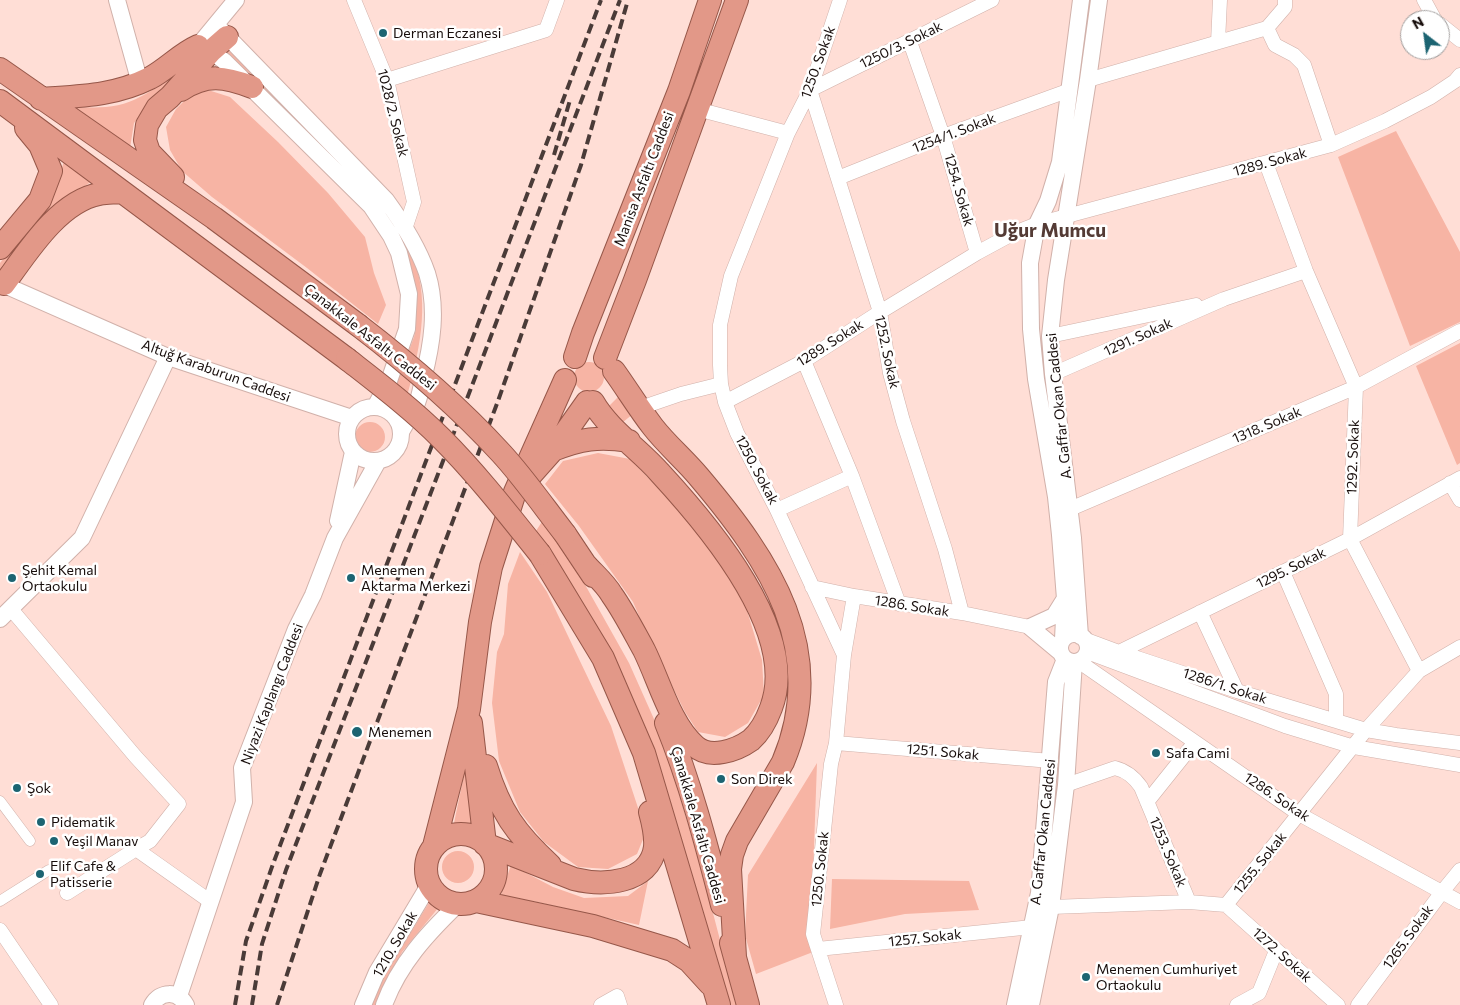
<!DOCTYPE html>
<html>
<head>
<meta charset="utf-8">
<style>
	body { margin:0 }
	#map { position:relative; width:1460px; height:1005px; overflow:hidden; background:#ffded6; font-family:Commissioner,sans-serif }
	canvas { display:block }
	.north { position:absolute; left:1400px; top:10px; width:50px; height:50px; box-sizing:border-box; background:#fff; border:1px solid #a29e9d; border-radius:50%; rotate:330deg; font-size:14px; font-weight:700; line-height:20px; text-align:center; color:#170d0b }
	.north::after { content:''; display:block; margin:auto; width:18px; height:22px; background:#1c6472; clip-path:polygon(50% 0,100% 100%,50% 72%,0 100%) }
</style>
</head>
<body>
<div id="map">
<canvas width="1460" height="1005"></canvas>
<div class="north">N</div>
</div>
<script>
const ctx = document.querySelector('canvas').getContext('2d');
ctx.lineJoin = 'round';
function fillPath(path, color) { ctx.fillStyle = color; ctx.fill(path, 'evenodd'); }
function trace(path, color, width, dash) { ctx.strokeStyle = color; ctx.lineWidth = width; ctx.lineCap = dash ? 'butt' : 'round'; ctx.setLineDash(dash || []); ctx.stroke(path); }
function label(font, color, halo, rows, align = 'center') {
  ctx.font = font + ' Commissioner,sans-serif'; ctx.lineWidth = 5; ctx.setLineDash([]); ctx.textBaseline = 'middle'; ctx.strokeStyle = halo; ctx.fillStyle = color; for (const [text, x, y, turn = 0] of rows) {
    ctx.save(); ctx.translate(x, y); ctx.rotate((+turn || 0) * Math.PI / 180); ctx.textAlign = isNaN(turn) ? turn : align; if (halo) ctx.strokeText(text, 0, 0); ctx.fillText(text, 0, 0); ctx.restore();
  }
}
const green = new Path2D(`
	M226 47C272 92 318 137 361 185 372 197 394 218 401 231 408 242 413 257 417 269 430 314 416 364 404 407L386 401 401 372 414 337 416 328V307L405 252 227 53Z
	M189 61 134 123 130 148 71 107C83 107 95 108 106 107 139 105 165 81 189 61Z
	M208 90 230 97 278 142 328 193 365 237 374 273 386 305 378 324 307 268 212 197 182 171 170 150 166 127 176 109 189 96Z
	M1396 131 1460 252V322L1410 346 1338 157Z
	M64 161 91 182 59 203 0 272V263L53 198Z
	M1460 343V463L1457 465 1416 366Z
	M574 377a15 15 0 1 1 30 0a15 15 0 1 1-30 0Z
	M619 396 634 413 622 423 606 409Z
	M355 437a15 15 0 1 1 30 0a15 15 0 1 1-30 0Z
	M598 453 630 459 667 497 715 555 746 607 762 660 764 695 748 723 725 737 698 732 685 712 653 648 633 602 579 526 545 484 563 461Z
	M543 520 574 565 629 663 662 737 702 871 737 1005H728L693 888 670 800 650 743 536 531Z
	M520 552 547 592 611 726 646 832 637 854 608 869 578 867 544 842 520 812 499 761 492 703 497 652 504 634 508 584Z
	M469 751 479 831 454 823Z
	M817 763 811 931 813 952 756 974 745 935 748 875Z
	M442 867a16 16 0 1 1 32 0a16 16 0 1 1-32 0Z
	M511 865 553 887 584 898 628 896 648 881 639 925 537 902 500 897Z
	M832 879 969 881 979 910 905 914 830 929Z
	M430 901 439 907 402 952 376 1005H369L374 992Z`);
const pedestrian = new Path2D(`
	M0 801 30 841
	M0 901 49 870`);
const minor = new Path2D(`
	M354 0 387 80 414 202 405 229
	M840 0 810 90 788 133 731 276 720 325V365L721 384 725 402 737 433 777 510 844 655
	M1424 0 1435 20
	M1440 24 1460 40
	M1267 28 1285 7V0
	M910 42 943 136 977 253
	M1218 42 1220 0
	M387 80 546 30 557 0
	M1088 80 1267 28 1275 45 1294 55 1304 65 1331 145
	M810 90 880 312 890 373 903 421 945 549 962 613
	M810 90 992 0
	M697 109 788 133
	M838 178 943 136 1070 90
	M1050 336 1196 305
	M1053 374 1224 299 1306 271
	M725 402 804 361 880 312 977 253 1014 233 1037 224 1331 145 1385 121 1431 97 1455 81 1460 75
	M640 408 681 394 721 384
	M852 476 899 604
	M1450 483 1460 500
	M1070 509 1356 387 1460 331
	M777 510 852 476 804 361
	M1283 572 1336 694V721
	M812 587 854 596 962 613 1030 627
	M11 609 135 756 179 804 150 841 136 849 211 902
	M1200 612 1237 691
	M1084 639 1119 652 1237 691 1366 730 1396 735 1460 743
	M1087 652 1285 726 1354 747 1460 765
	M1119 652 1350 539 1460 478
	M1078 661 1299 814 1460 902
	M1419 671 1460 647
	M836 743 1051 761
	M1066 785 1115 768C1127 771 1134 777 1141 787L1189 902
	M1147 802 1195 742
	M67 893 136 849
	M1226 905 1338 1005
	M1051 907 1189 902 1226 905 1366 730 1419 671 1350 539 1356 387 1306 271 1266 163
	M0 930 51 1005
	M818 949 1032 927
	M601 1005 617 996 620 1005
	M836 1005 813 934 831 764 836 743 844 655 854 596
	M1237 1005 1259 993 1276 951
	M1358 1005 1442 892 1460 870`);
const tertiary = new Path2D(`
	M117 0 140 83
	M236 0 198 46 211 51 224 61 371 206 391 236 399 253 409 294 407 329 389 381 375 407
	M220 29 386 200C402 222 418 247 427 273 438 308 432 345 423 379 421 388 420 397 416 405 412 414 406 423 401 432
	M0 283 168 357 352 418
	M347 434a27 27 0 1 1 54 0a27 27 0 1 1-54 0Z
	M338 521 353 452
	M0 619 82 538 168 357
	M1060 648a14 14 0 1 1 28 0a14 14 0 1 1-28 0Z
	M1080 636 1073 538 1053 374 1050 336 1056 280 1088 80 1099 0
	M1063 639 1065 599 1060 535 1056 497 1036 379 1031 329 1030 263 1037 224 1048 201 1060 162 1081 0
	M1060 652 1030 627 1054 616 1064 600
	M179 996 244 802 242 768 296 629 313 595 335 538 378 461
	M152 1005C160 991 178 990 186 1005
	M363 1005 377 972 429 885
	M384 1005C399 964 427 934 458 904
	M1015 1005 1039 893 1056 682 1065 659
	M1031 1005 1051 907 1066 785 1074 662`);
const trunk = new Path2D(`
	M0 69 214 218 358 325
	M181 90C207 73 225 77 252 87
	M41 99C80 96 114 96 150 78 167 69 180 54 198 46
	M0 101 347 359
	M173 177 149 152 145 140 147 125 157 108 170 97 211 51 227 37
	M0 248 40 200 51 171 40 145 26 128
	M4 284C27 253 58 202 99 194 106 192 115 193 122 192
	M575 357 583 333 679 91 710 0
	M605 358 635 280 737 0
	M614 371C627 389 639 409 653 427 667 445 685 460 699 477 770 561 830 650 783 762L737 841 732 855 730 869 735 957
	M553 450C580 439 599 436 629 441
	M529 477 553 450 587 402
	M565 534 593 576
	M540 554 603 658 644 753 719 1005
	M585 564C594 574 605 583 612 595 624 612 634 632 644 650 659 680 670 724 695 746 710 760 737 750 751 740 760 732 767 719 771 708 800 632 708 525 660 473 639 449 609 430 593 402
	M471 723 485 844 574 879C603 886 650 884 655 847 656 835 653 823 650 812
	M666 723C690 782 706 843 722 905
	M486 766C500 811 515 833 550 865
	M426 869a35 35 0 1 1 70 0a35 35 0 1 1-70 0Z
	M434 846 469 709 480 622 491 567 515 492 565 380
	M476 901 593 926 672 950 689 961 710 984
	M731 943 748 1005`);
const rail = new Path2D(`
	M554 155 570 100
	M235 1005 246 941 273 864 601 0
	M252 1005 262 944 286 870 620 0
	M277 1005 320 874 498 401 581 165 628 0`);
const trunkBridge = new Path2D(`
	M358 325C409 364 457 405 501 453 524 478 544 507 565 534
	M347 359C379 384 412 409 441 438 477 474 508 514 540 554`);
const markers = [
	[383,33,5,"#1c6472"],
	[12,578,5,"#1c6472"],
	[351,578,5,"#1c6472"],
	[357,732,6,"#1c6472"],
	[1156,753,5,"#1c6472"],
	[721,779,5,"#1c6472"],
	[17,788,5,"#1c6472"],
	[41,822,5,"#1c6472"],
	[54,841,5,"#1c6472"],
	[40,874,5,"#1c6472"],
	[1086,977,5,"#1c6472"]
];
const poiNames = [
	["Derman Eczanesi",393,33],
	["Şehit Kemal",22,570],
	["Ortaokulu",22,586],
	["Menemen",361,570],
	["Aktarma Merkezi",361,586],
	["Menemen",368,732],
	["Safa Cami",1166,753],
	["Son Direk",731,779],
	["Şok",27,788],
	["Pidematik",51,822],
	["Yeşil Manav",64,841],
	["Elif Cafe &",50,866],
	["Patisserie",50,882],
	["Menemen Cumhuriyet",1096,969],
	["Ortaokulu",1096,985]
];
const streetNames = [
	["1250/3. Sokak",901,45,-26],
	["1250. Sokak",818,62,-70],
	["1028/2. Sokak",393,113,76],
	["1254/1. Sokak",954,133,-21],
	["1289. Sokak",1270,162,-15],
	["Manisa Asfaltı Caddesi",644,179,-69],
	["1254. Sokak",959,190,74],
	["Çanakkale Asfaltı Caddesi",370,337,38],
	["1291. Sokak",1138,337,-24],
	["1289. Sokak",830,343,-32],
	["1252. Sokak",887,352,78],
	["Altuğ Karaburun Caddesi",216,371,20],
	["A. Gaffar Okan Caddesi",1059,406,-96],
	["1318. Sokak",1267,425,-23],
	["1292. Sokak",1353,457,-88],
	["1250. Sokak",757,470,62],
	["1295. Sokak",1291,568,-26],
	["1286. Sokak",912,606,9],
	["1286/1. Sokak",1225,686,18],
	["Niyazi Kaplangı Caddesi",272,694,-69],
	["1251. Sokak",943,752,5],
	["1286. Sokak",1277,797,34],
	["Çanakkale Asfaltı Caddesi",698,825,74],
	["A. Gaffar Okan Caddesi",1043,832,-84],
	["1253. Sokak",1168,852,67],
	["1255. Sokak",1260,863,-51],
	["1250. Sokak",820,869,-84],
	["1265. Sokak",1408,937,-54],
	["1257. Sokak",925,938,-6],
	["1210. Sokak",395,944,-60],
	["1272. Sokak",1282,955,42]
];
const districtNames = [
	["Uğur Mumcu",1050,231]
];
fillPath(green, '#f7b4a4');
trace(pedestrian, '#d1b1aa', 11);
trace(minor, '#d1b1aa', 15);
trace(tertiary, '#d1b1aa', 18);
trace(trunk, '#965749', 24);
trace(pedestrian, '#fff', 10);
trace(minor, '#fff', 14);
trace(tertiary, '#fff', 16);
trace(trunk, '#e29888', 22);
trace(rail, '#4a3b38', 4, [10, 5]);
trace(trunkBridge, '#965749', 24, []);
trace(trunkBridge, '#e29888', 22);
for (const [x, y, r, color] of markers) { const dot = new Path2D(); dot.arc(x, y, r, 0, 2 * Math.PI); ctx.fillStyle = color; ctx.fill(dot); trace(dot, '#fff', 2); }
label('14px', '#170d0b', '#fff', poiNames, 'left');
label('14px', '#170d0b', '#fff', streetNames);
label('bold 19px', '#543b35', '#fff', districtNames);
</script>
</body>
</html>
